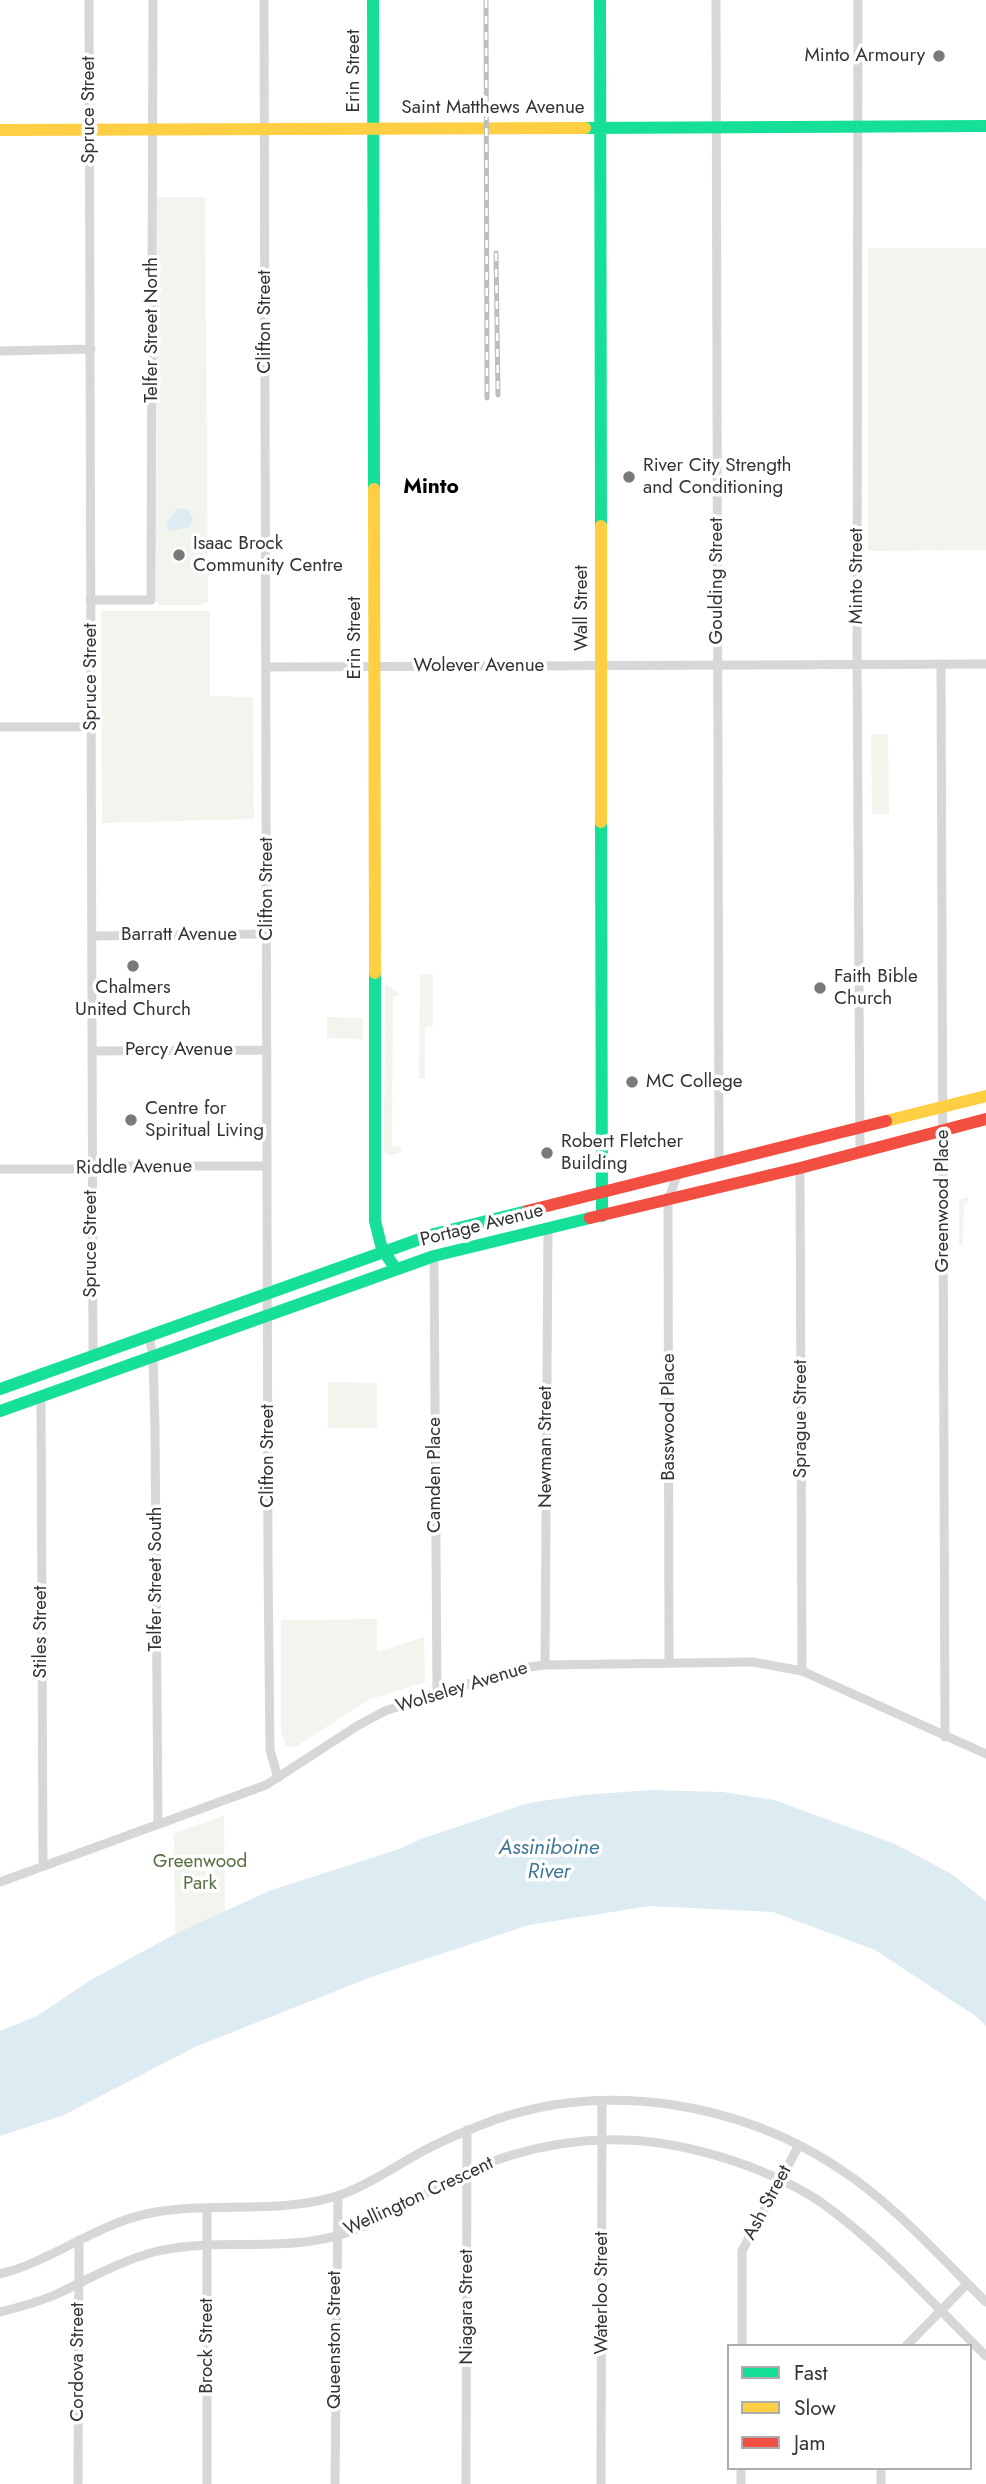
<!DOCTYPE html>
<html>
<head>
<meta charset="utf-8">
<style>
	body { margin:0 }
	#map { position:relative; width:986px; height:2484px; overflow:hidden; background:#fff; font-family:Jost,sans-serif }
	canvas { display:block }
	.legend { position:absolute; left:727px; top:2344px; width:245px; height:126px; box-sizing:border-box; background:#fff; border:2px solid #adadad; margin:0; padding:9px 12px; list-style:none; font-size:21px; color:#333 }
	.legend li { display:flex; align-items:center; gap:14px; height:35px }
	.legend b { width:35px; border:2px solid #adadad }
</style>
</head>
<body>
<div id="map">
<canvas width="986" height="2484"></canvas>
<ul class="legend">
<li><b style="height:9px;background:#16e098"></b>Fast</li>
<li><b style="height:9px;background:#ffcf43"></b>Slow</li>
<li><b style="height:9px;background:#f24e42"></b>Jam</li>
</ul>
</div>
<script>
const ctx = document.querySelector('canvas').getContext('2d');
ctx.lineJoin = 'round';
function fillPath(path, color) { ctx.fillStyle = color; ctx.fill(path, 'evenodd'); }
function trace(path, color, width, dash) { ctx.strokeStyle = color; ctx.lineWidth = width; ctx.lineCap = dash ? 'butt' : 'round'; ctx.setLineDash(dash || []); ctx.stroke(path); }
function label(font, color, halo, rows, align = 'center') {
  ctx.font = font + ' Jost,sans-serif'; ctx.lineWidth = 7; ctx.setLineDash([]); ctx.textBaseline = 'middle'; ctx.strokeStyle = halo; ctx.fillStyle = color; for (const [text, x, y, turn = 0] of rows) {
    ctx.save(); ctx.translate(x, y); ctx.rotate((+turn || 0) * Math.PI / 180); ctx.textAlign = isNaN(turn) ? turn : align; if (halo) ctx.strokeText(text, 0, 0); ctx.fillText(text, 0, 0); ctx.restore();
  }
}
const green = new Path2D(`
	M157 197H205L208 602 198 605H159L156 600Z
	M868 248H986V550L868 551Z
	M101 611H210V696L253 697 254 819 102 823Z
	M871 734H888L889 814H872Z
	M433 974V1026L425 1027V1079H419L420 975Z
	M385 983 400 995 393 996 392 1146 401 1147V1152L389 1156 384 1152Z
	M327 1017 363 1018V1039L327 1038Z
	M968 1197V1202L964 1205 962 1252V1245H959V1200Z
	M328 1382 377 1383V1428H328Z
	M377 1619V1652L424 1637 425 1682 368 1700 297 1746 289 1747 285 1745 281 1731V1620Z
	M224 1815 225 1912 175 1934 174 1834Z`);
const water = new Path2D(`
	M178 508 189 510 193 521 188 527 171 531 168 530 167 522Z
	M650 1790 723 1792 774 1800 895 1844 950 1873 986 1901V2026L977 2017 875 1950 773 1912 650 1906 529 1925 371 1977 195 2047 64 2115 0 2136V2031L37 2016 89 1981 175 1934 269 1891 399 1849 421 1839 528 1803 584 1795Z`);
const street = new Path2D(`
	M89 0 93 1354
	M264 0 268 1563 270 1750 278 1778
	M716 0 719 1163
	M858 0 857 652 860 1152
	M0 351 91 349
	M90 600H151L153 0
	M941 664 945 1737
	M267 667 986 664
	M0 727H91
	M92 936 267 934
	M92 1051 267 1050
	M800 1168 802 1671
	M0 1169H79L102 1166H267
	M434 1256 437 1694
	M149 1335 153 1357 155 1428 158 1824
	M41 1397 43 1866
	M669 1663 668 1200 678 1173
	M545 1665 548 1229
	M0 1882 266 1785 357 1726 385 1711 514 1669 545 1665 753 1662 802 1671 986 1754
	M0 2274C52 2261 93 2226 146 2214 210 2200 277 2216 340 2195 371 2184 398 2164 427 2149 450 2137 473 2128 497 2119 609 2081 739 2103 837 2167 893 2203 939 2256 986 2302
	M0 2312C20 2307 39 2302 57 2294 91 2278 122 2260 158 2251 221 2237 287 2254 349 2232 387 2219 420 2195 456 2177 473 2168 493 2161 512 2155 594 2130 669 2137 748 2166 774 2176 799 2187 822 2203 882 2246 933 2304 986 2356
	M742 2346V2251L799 2145
	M906 2346 967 2284
	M78 2484 79 2240
	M207 2484V2208
	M335 2484 338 2196
	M466 2484 467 2130
	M601 2484 602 2102
	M741 2484V2468
	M881 2484V2468`);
const fast = new Path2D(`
	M373 0 374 489
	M600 0 601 526
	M585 128 986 126
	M601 822 602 1216
	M375 973V1221L382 1249 396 1269
	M0 1389 434 1234 527 1211
	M0 1411 434 1256 590 1218`);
const slow = new Path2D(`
	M0 130 585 128
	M374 489 375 973
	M601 526V822
	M886 1121 986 1096`);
const jam = new Path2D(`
	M527 1211 886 1121
	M590 1218 800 1168 986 1119`);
const rail = new Path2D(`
	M486 0 487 398
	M496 253 498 395`);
const markers = [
	[939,56,7,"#7a7a7a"],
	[629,477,7,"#7a7a7a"],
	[179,555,7,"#7a7a7a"],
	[133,966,7,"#7a7a7a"],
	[820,988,7,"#7a7a7a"],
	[632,1082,7,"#7a7a7a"],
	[131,1120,7,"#7a7a7a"],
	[547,1153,7,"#7a7a7a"]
];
const poiNames = [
	["Minto Armoury",925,56,"right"],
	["River City Strength",643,466],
	["and Conditioning",643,488],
	["Isaac Brock",193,544],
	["Community Centre",193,566],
	["Faith Bible",834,977],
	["Church",834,999],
	["Chalmers",133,988,"center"],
	["United Church",133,1010,"center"],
	["MC College",646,1082],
	["Centre for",145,1109],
	["Spiritual Living",145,1131],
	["Robert Fletcher",561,1142],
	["Building",561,1164]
];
const streetNames = [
	["Erin Street",354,71,-90],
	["Saint Matthews Avenue",493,108],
	["Spruce Street",89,110,-90],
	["Clifton Street",265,322,-90],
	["Telfer Street North",152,330,-90],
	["Minto Street",857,576,-90],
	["Goulding Street",717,581,-90],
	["Wall Street",582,608,-90],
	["Erin Street",355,638,-90],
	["Wolever Avenue",479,666],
	["Spruce Street",91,677,-90],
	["Clifton Street",267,889,-90],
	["Barratt Avenue",179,935],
	["Percy Avenue",179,1050],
	["Riddle Avenue",134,1168,-1],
	["Greenwood Place",943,1201,-90],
	["Portage Avenue",482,1226,-14],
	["Spruce Street",91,1244,-90],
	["Basswood Place",669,1417,-90],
	["Sprague Street",801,1419,-90],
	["Newman Street",546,1447,-90],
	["Clifton Street",268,1456,-90],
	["Camden Place",435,1475,-90],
	["Telfer Street South",156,1579,-90],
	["Stiles Street",41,1632,-90],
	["Wolseley Avenue",462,1688,-17],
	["Wellington Crescent",419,2197,-25],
	["Ash Street",768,2203,-62],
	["Waterloo Street",602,2293,-90],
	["Niagara Street",467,2307,-90],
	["Queenston Street",335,2340,-90],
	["Brock Street",207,2346,-90],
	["Cordova Street",78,2362,-90]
];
const parkNames = [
	["Greenwood",200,1862],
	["Park",200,1884]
];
const neighbourhoodNames = [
	["Minto",431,488]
];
const waterNames = [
	["Assiniboine",549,1849],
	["River",549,1873]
];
fillPath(green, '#f1f5ed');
fillPath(water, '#ddebf3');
trace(street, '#d7d7d7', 9);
trace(fast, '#16e098', 12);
trace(slow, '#ffcf43', 12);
trace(jam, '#f24e42', 12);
trace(rail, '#bebebe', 5);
trace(rail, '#fff', 2.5, [8]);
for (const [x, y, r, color] of markers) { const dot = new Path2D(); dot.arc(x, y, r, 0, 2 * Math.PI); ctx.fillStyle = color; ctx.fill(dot); trace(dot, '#fff', 2.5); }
label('19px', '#333', '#fff', poiNames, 'left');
label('19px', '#333', '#fff', streetNames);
label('19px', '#56703f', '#fff', parkNames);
label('bold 21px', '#000', '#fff', neighbourhoodNames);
label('italic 21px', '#3f7597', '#fff', waterNames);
</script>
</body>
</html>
